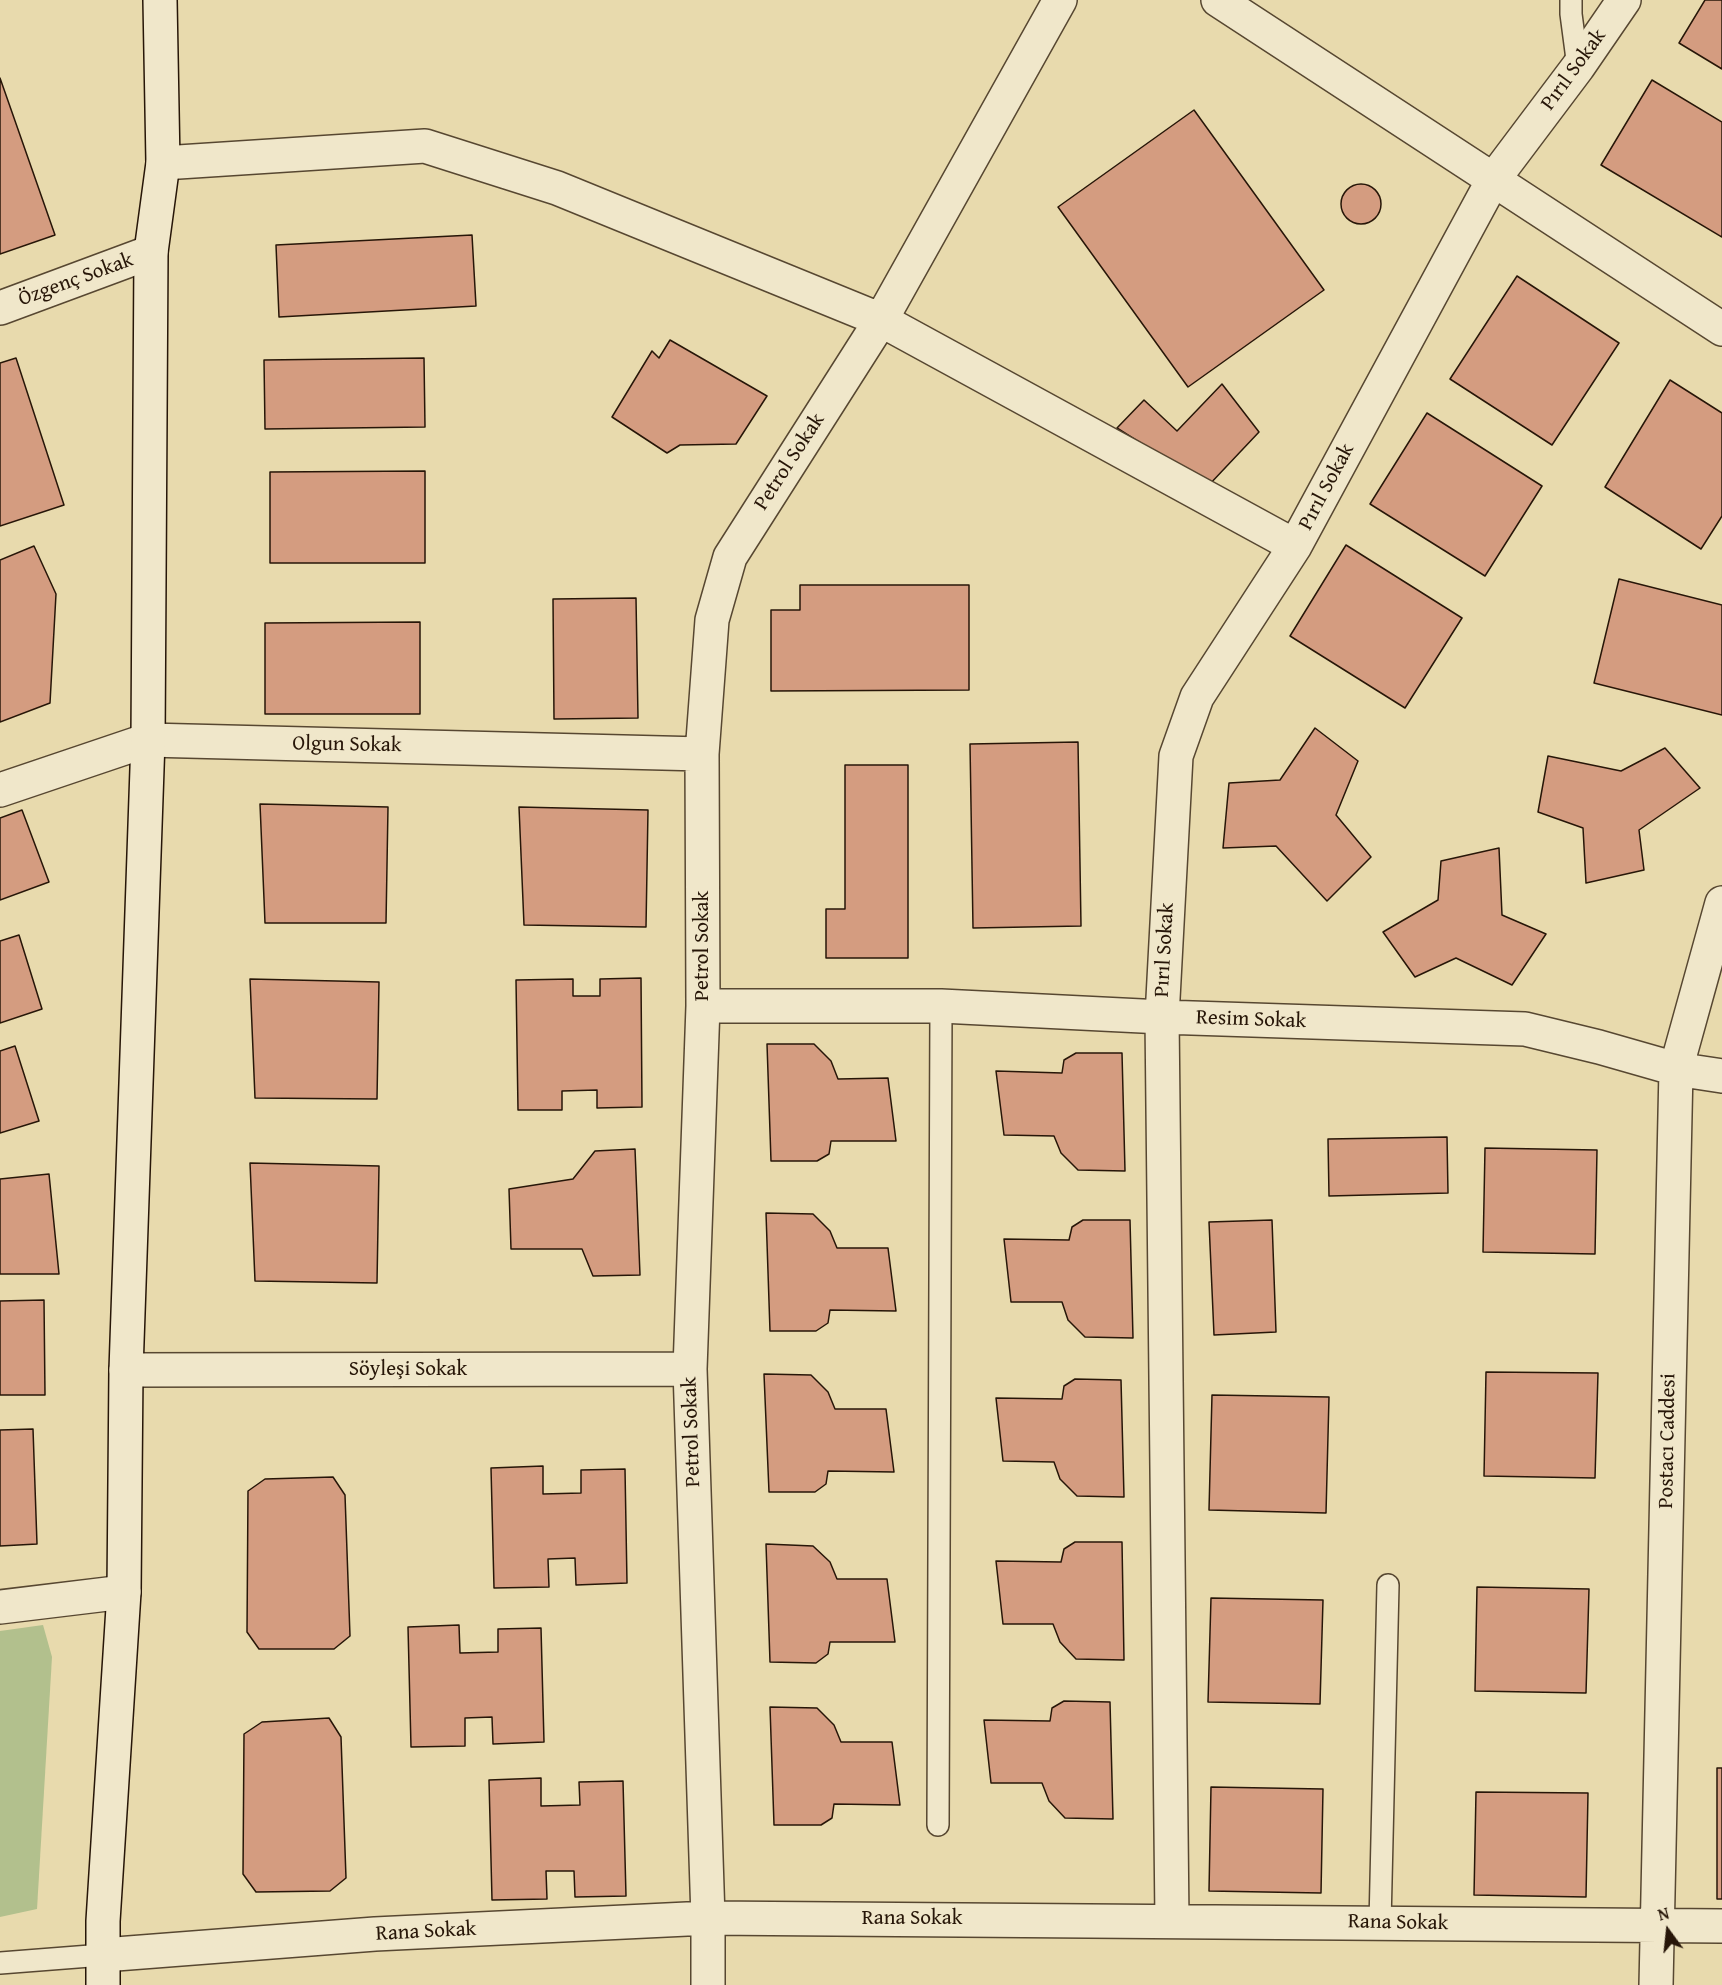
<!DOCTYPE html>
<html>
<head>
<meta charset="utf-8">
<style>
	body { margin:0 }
	#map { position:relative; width:1722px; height:1985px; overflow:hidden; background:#e8daad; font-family:"Gentium Book Plus",serif }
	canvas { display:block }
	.north { position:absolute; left:1638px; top:1901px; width:60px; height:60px; -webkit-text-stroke:4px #f0e7ca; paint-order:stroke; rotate:345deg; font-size:16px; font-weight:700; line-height:24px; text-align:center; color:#271608 }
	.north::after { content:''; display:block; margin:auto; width:21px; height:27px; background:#271608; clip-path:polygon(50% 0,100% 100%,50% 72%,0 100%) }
</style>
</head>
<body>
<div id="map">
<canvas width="1722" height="1985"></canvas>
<div class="north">N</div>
</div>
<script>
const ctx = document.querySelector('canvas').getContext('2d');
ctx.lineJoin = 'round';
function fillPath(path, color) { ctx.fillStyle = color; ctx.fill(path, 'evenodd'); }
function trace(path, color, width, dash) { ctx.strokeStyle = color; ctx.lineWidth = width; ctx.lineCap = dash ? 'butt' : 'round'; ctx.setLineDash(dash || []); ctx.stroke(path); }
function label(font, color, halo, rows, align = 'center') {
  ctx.font = font + ' "Gentium Book Plus",serif'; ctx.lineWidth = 6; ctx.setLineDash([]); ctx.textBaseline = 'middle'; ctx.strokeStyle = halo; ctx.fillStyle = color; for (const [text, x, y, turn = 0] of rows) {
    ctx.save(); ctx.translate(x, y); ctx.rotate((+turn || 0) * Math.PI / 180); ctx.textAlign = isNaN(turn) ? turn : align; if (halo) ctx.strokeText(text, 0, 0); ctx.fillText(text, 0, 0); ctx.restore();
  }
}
const green = new Path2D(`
	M43 1625 52 1657 37 1909 0 1917V1631Z`);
const building = new Path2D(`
	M1705 0H1722V69L1679 43Z
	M0 78 55 235 0 254Z
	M1652 80 1722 122V237L1601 165Z
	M1194 110 1324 290 1188 387 1058 207Z
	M1341 204a20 20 0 1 1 40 0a20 20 0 1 1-40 0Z
	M472 235 476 306 279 317 276 245Z
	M1517 276 1619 343 1552 445 1450 379Z
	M670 340 767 396 736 444 680 445 667 453 612 417 652 351 659 358Z
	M16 358 64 505 0 526V363Z
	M424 358 425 427 265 429 264 360Z
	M1670 380 1722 413V516L1701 549 1605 487Z
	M1222 384 1259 432 1208 486 1117 428 1144 400 1177 431Z
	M1427 413 1542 486 1485 576 1370 504Z
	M425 471V563H270V472Z
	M1346 545 1462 618 1405 708 1290 636Z
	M34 546 56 594 50 703 0 722V560Z
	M1619 579 1722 605V715L1594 683Z
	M800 585H969V690L771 691V610H800Z
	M636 598 638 718 554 719 553 599Z
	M420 622V714H265V623Z
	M1315 728 1358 761 1336 815 1371 857 1327 901 1276 846 1223 848 1229 783 1280 780Z
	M1078 742 1081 926 973 928 970 744Z
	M1665 748 1700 788 1639 830 1644 870 1586 883 1583 828 1538 812 1548 756 1621 771Z
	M845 765H908V958H826V909H845Z
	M260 804 388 807 386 923H265Z
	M519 807 648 810 646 927 524 925Z
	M22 810 49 882 0 900V818Z
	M1499 848 1502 915 1546 934 1512 985 1456 958 1415 977 1383 932 1438 900 1441 861Z
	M19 935 42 1009 0 1023V941Z
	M641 978 642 1107 597 1108V1090L562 1091V1110H518L516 980 573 979V996H600V979Z
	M250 979 379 982 377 1099 255 1098Z
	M767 1044H814L831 1061 838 1079 888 1078 896 1141H831L829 1154 817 1161H771Z
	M15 1046 39 1121 0 1133V1051Z
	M1076 1053H1122L1125 1171 1078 1170 1061 1153 1054 1136 1004 1135 996 1071 1062 1073 1064 1060Z
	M1447 1137 1448 1193 1329 1196 1328 1139Z
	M1485 1148 1597 1150 1595 1254 1483 1252Z
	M635 1149 640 1275 593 1276 582 1249H511L509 1189 573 1179 595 1151Z
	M250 1163 379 1166 377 1283 255 1281Z
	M49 1174 59 1274H0V1179Z
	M766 1213 813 1214 830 1231 837 1248H888L896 1311 830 1310 828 1323 816 1331H770Z
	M1083 1220H1130L1133 1338 1085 1337 1068 1320 1062 1302H1011L1004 1239 1069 1240 1072 1227Z
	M1272 1220 1276 1332 1214 1335 1209 1222Z
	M44 1300 45 1395H0V1301Z
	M1486 1372 1598 1373 1595 1478 1484 1476Z
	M764 1374 811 1375 828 1392 835 1409H886L894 1472 828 1471 826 1484 815 1492H769Z
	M1075 1379 1121 1380 1124 1497 1077 1496 1060 1479 1054 1462 1003 1461 996 1398 1062 1399 1064 1386Z
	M1212 1395 1329 1397 1326 1513 1209 1510Z
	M33 1429 37 1544 0 1546V1430Z
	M543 1466V1494L581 1493V1470L625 1469 627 1583 576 1585 575 1558 548 1559 549 1587 494 1588 491 1468Z
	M333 1477 345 1495 350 1636 334 1649H259L247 1632 248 1491 265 1479Z
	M1075 1542H1122L1124 1660 1076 1659 1060 1642 1053 1624H1003L996 1561 1061 1562 1064 1549Z
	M766 1544 813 1546 830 1562 837 1579H887L895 1642H830L828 1654 816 1663 770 1662Z
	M1477 1587 1589 1589 1586 1693 1475 1691Z
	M1211 1598 1323 1600 1320 1704 1208 1702Z
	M459 1625 460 1653 498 1652V1629L541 1628 544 1742 493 1744 492 1717 465 1718V1746L411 1747 408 1627Z
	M1064 1701 1110 1702 1113 1819 1065 1818 1049 1801 1042 1783H991L984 1720 1050 1721 1052 1708Z
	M770 1707 817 1708 834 1725 841 1742H892L900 1805 834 1804 832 1818 821 1825H774Z
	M329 1718 341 1737 346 1878 330 1891 256 1892 243 1874 244 1734 262 1722Z
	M1717 1768H1722V1899H1717Z
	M541 1778V1806L580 1805 579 1782 623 1781 626 1896 575 1897 574 1871H546L547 1899 492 1900 489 1780Z
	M1211 1787 1323 1789 1321 1893 1209 1891Z
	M1476 1792 1588 1793 1586 1897 1474 1895Z`);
const lane = new Path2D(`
	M1571 0V14L1578 67
	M938 1825 941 1006
	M1380 1923 1388 1585
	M0 1963 103 1955`);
const street = new Path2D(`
	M1218 0 1722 329
	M163 163 425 146 557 188 881 320 1295 546
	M0 308 151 252
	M0 790 148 740 702 754
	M703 1006H941L1162 1017 1525 1029 1599 1047 1676 1069 1722 1076
	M126 1370 690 1369
	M0 1607 124 1592
	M1172 1920 1162 1017 1176 756 1197 697 1295 546 1493 180 1578 67 1624 0
	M103 1955 375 1934 708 1918 1722 1926
	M708 1985V1918L690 1369 703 1006 702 754 712 620 730 557 881 320 1060 0
	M1656 1985 1676 1069 1722 903`);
const secondary = new Path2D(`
	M103 1985V1921L124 1592 126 1370 148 740 151 252 163 163 160 0`);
const streetNames = [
	["Pırıl Sokak",1574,70,-54],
	["Özgenç Sokak",76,280,-20],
	["Petrol Sokak",790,462,-57],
	["Pırıl Sokak",1327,487,-62],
	["Olgun Sokak",347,745,1],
	["Petrol Sokak",703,946,-90],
	["Pırıl Sokak",1165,950,-87],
	["Resim Sokak",1251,1020,2],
	["Söyleşi Sokak",408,1370],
	["Petrol Sokak",692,1432,-92],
	["Postacı Caddesi",1668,1441,-89],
	["Rana Sokak",912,1919],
	["Rana Sokak",1398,1923,1],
	["Rana Sokak",426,1932,-3]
];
fillPath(green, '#b2c08d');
fillPath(building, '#d49c80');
trace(building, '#271608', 1.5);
trace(lane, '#574731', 24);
trace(street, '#574731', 36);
trace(secondary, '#271608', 36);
trace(lane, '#f0e7ca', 21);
trace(street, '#f0e7ca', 33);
trace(secondary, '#f0e7ca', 33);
label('21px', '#271608', '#f0e7ca', streetNames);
</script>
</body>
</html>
